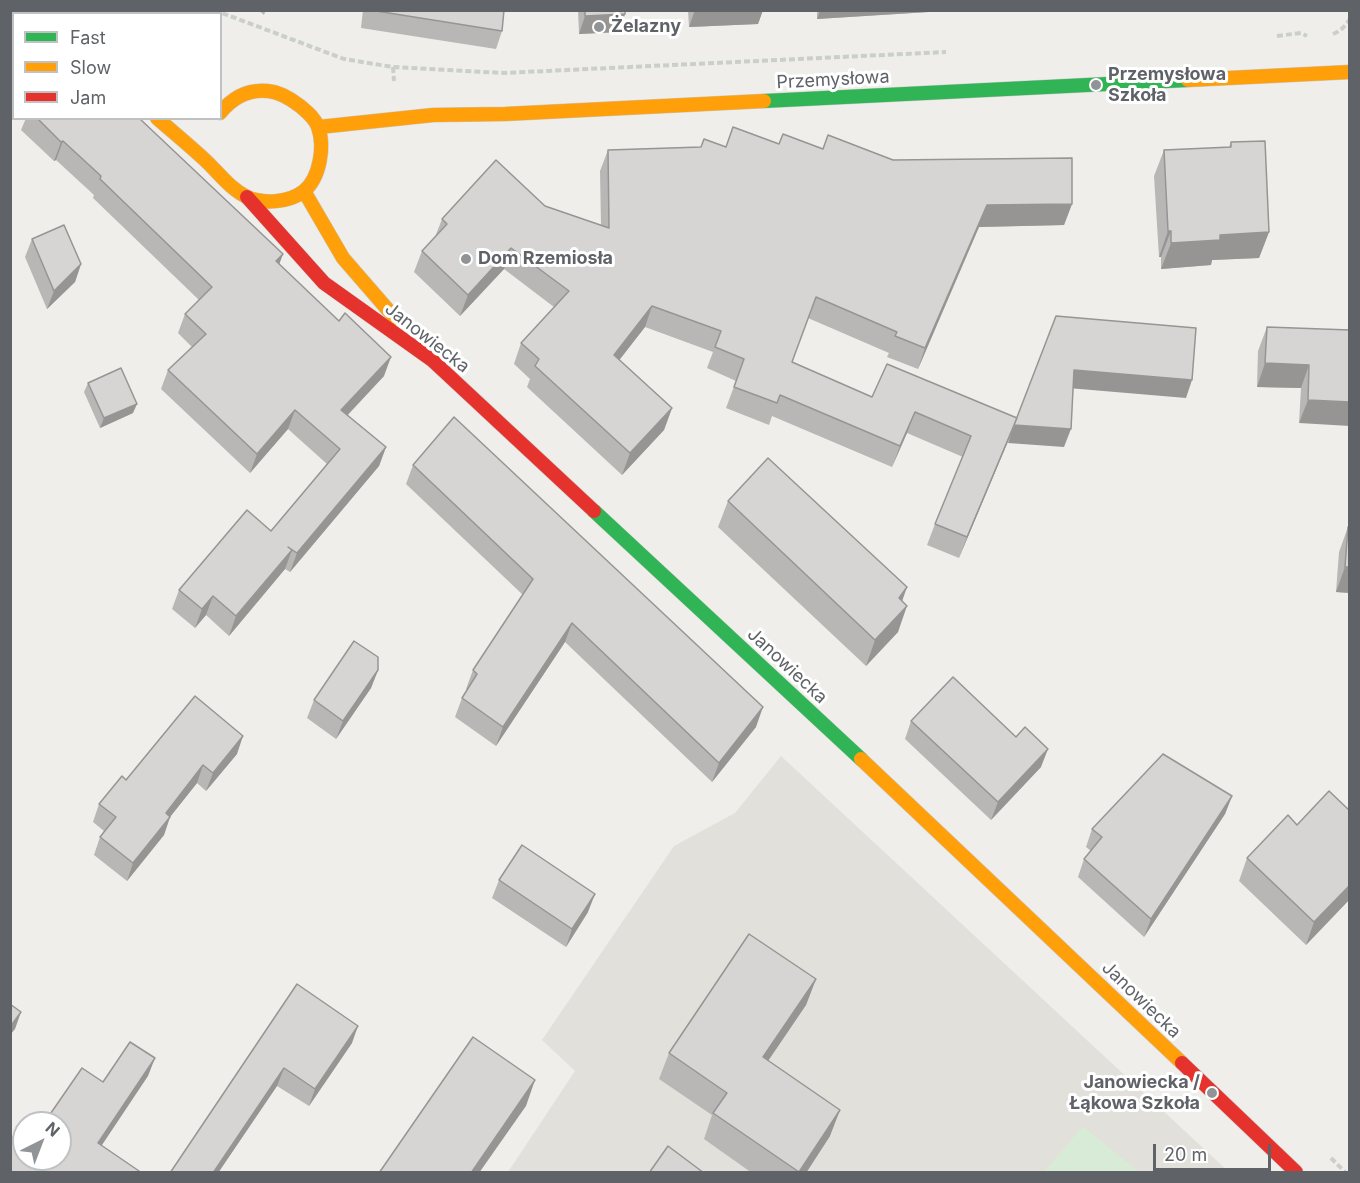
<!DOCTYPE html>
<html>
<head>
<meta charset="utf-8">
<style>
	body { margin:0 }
	#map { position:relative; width:1360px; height:1183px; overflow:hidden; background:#efeeea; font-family:Inter,sans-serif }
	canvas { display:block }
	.frame { position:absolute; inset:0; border:12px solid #5f6368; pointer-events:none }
	.legend { position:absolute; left:12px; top:12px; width:210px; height:108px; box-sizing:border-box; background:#fff; border:2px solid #bfc1c3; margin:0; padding:8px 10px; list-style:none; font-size:18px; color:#5f6368 }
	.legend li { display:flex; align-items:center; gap:12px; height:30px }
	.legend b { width:30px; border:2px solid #bfc1c3 }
	.north { position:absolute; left:12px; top:1111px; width:60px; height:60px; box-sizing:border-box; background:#fff; border:2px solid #bfc1c3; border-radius:50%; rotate:42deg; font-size:16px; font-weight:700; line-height:24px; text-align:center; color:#5f6368 }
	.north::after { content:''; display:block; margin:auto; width:21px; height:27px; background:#919496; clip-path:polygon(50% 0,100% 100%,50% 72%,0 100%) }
	.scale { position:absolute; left:1153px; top:1144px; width:118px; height:27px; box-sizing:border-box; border:3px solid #5f6368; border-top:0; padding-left:8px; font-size:18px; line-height:21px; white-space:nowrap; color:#5f6368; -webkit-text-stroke:4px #fff; paint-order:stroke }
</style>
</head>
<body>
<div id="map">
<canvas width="1360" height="1183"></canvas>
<div class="frame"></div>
<ul class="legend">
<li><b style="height:8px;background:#30b455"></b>Fast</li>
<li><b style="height:8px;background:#ff9f0a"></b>Slow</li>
<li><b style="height:8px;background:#e5322d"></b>Jam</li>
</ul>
<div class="north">N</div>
<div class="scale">20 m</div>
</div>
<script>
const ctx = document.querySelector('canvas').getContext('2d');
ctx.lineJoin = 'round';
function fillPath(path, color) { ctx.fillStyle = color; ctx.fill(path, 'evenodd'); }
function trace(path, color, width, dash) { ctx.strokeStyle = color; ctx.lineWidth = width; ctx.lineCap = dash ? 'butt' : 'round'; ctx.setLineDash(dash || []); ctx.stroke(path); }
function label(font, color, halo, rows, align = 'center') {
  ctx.font = font + ' Inter,sans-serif'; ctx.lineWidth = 6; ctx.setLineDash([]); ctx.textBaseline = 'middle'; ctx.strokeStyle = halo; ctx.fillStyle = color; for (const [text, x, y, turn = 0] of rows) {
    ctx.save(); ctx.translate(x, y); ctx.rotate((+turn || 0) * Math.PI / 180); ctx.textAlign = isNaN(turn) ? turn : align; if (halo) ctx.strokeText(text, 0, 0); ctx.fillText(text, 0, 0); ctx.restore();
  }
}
const education = new Path2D(`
	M781 756 1229 1172H508L575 1071 542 1040 674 846 735 813Z`);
const green = new Path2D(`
	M1083 1126 1139 1172H1044Z`);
const path = new Path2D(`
	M214 10 344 59 393 67 504 73 946 52
	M1333 34C1341 31 1345 26 1350 19
	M1277 36 1301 33 1307 36
	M393 67 394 81
	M1331 1158 1345 1172`);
const fast = new Path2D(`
	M38 10 42 14
	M90 10 93 14
	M764 101 1188 80
	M594 511 861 759`);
const slow = new Path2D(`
	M10 22 14 20
	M1188 80 1350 72
	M157 118C173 132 190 146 205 160 218 172 230 189 247 197 263 204 289 203 304 191 320 178 325 146 318 127 315 118 307 112 300 106 291 99 280 92 268 91 248 89 232 98 220 113
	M319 127 433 115 505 114 764 101
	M304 191 343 258 395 318
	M861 759 1182 1063`);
const jam = new Path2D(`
	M247 197 324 283 432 360 594 511
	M1182 1063 1296 1172`);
const wall = new Path2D(`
	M258 10H266L264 15Z
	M363 10H504L502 31 496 49 361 28Z
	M578 10H625V14L619 32 579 34Z
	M688 10H763L758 24 689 27Z
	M817 10H960L817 19Z
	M26 118H139L283 254 279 264 384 376 348 415 386 447 379 466 290 572 285 569 229 636 206 615 195 628 172 609 179 590 271 531 327 464 288 429 250 473 161 389 168 370 192 347 178 333 185 314 199 300 93 198 94 195 56 160 54 161 21 130Z
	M1231 142 1269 232 1259 258 1212 260 1211 265 1161 269V257H1159L1154 176 1164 150 1229 147Z
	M779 144 823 149 893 160 1072 204 1064 225 979 227 918 369 887 357 889 353 808 318 792 362 872 397 1017 418 1009 439 959 558 927 545 935 524 963 457 907 433 892 467 772 416 769 425 726 408 736 381 707 368 713 352 645 327 619 360 672 408 664 430 622 475 527 387 530 379 514 364 521 343 554 307 504 269 460 316 414 272 422 251 435 237 442 219 545 206 601 225 600 171 608 150 726 147Z
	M32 239 81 264 75 282 47 309 25 257Z
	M1267 327 1350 330 1299 423 1301 388 1257 387 1258 351Z
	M88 383 133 413 100 428 84 392Z
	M413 465 756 727 712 782 565 642 496 746 455 717 462 698 467 690 466 689 473 670 523 595 406 484Z
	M728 501 902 601 898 632 866 666 718 527Z
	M1348 527 1350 593 1336 592 1339 552Z
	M378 670 371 688 336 739 307 718 314 700Z
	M911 721 1016 737 1041 767 991 820 905 739Z
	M237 754 206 791 197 783 170 817 164 835 127 881 94 855 100 837 104 831 93 822 99 804 126 780Z
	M1232 796 1225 814 1144 937 1078 877 1084 859 1091 851 1086 847 1092 829Z
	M1350 811V899L1306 945 1239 881 1247 858 1297 825Z
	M499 880 588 912 566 947 492 898Z
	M816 979 806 1005 768 1061 830 1136 806 1173H752L704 1139 712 1115 659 1079 669 1053Z
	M297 984 352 1043 309 1106 277 1086 218 1173H170Z`);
const shadedWall = new Path2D(`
	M695 10H763L758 24 689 27Z
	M820 10H960L817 19Z
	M625 14 619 32 579 34 585 16Z
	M63 141 56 160 54 161 61 142Z
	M1072 204 1064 225 979 227 918 369 925 348 987 205Z
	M1168 231H1171L1161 257H1159Z
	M1269 232 1259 258 1212 260 1211 265 1161 269 1171 243 1220 235Z
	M511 248 504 269 460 316 468 295Z
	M283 254 276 273V261Z
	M81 264 75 282 47 309 54 291Z
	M652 306 645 327 607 376 614 355Z
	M391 357 384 376 334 429 341 410Z
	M1265 363 1309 365 1301 388 1257 387Z
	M1074 370 1192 380 1186 398 1068 388Z
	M1308 400 1350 402V426L1299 423Z
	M137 404 133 413 100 428 104 418Z
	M672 408 664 430 622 475 630 453Z
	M295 410 288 429 250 473 257 454Z
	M915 412 907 433 892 467 900 446Z
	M1017 418 1009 439 959 558 967 537Z
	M1014 425 1071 429 1064 447 1008 443Z
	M386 447 379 466 290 572 297 553Z
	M292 550 285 569 229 636 236 616Z
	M1345 567H1350V593L1336 592Z
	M907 587 898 613 899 598Z
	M213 596 206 615 195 628 202 609Z
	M907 606 898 632 866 666 875 640Z
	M572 623 565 642 496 746 503 727Z
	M378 670 371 688 336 739 343 721Z
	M763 707 756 727 712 782 719 763Z
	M243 736 237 754 206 791 213 773Z
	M1048 749 1041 767 991 820 998 802Z
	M203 765 197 783 170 817 164 835 127 881 133 863 166 813Z
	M1232 796 1225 814 1144 937 1151 919Z
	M1350 885V899L1306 945 1314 922Z
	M595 894 588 912 566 947 572 929Z
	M816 979 806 1005 753 1083 763 1057Z
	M21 1012 15 1029 10 1035V1027Z
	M358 1026 352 1043 309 1106 315 1089Z
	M155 1058 148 1076 92 1160 98 1143Z
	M284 1068 277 1086 218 1173H213Z
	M535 1080 526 1106 479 1173H471Z
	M840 1110 830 1136 806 1173H798Z`);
const building = new Path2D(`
	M370 10H504L502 31Z
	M585 10H625V14L585 16Z
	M37 118H139L283 254 276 261 339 321 345 313 391 357 341 410 386 447 297 553 288 547 292 550 236 616 213 596 202 609 179 590 247 510 271 531 340 449 295 410 257 454 168 370 206 334 185 314 212 287 100 179 101 176 63 141 61 142Z
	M733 127 779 144 783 134 823 149 828 135 893 160 1072 158V204L987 205 925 348 895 336 897 332 816 297 792 362 872 397 887 364 1017 418 967 537 935 524 971 436 915 412 900 446 780 395 777 403 734 387 744 359 715 347 721 331 652 306 614 355 672 408 630 453 535 366 539 359 521 343 569 291 511 248 468 295 422 251 447 224 442 219 496 160 545 206 609 228 608 150 701 147 704 139 726 147Z
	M1265 141 1269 232 1220 235V240L1171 243V231H1168L1164 150 1231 147V142Z
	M64 225 81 264 54 291 32 239Z
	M1056 316 1196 328 1192 380 1074 370 1071 429 1014 425Z
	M1267 327 1350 330V402L1308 400 1309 365 1265 363Z
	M121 368 137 404 104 418 88 383Z
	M454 417 763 707 719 763 572 623 503 727 462 698 477 674 473 670 533 579 413 465Z
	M768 458 907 587 899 598 907 606 875 640 728 501Z
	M1348 527 1350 528V567H1345Z
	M354 641 378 657V670L343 721 314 700Z
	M953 677 1016 737 1025 727 1048 749 998 802 911 721Z
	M195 696 243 736 213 773 203 765 166 813 170 817 133 863 100 837 116 817 99 804 122 776 126 780Z
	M1163 754 1232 796 1151 919 1084 859 1102 837 1092 829Z
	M1329 791 1350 811V885L1314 922 1247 858 1288 815 1297 825Z
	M522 845 595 894 572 929 499 880Z
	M749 934 816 979 763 1057 840 1110 799 1172 713 1113 727 1093 669 1053Z
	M297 984 358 1026 315 1089 284 1068 213 1173H170Z
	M10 1004 21 1012 10 1027Z
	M473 1037 535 1080 471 1173H379Z
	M130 1042 155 1058 98 1143 142 1173H10V1135L24 1150V1159H60V1123H44L82 1068 103 1082Z
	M668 1146 704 1173H649Z`);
const markers = [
	[599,27,6,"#919496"],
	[1096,85,6,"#919496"],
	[466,259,6,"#919496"],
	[1212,1093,6,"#919496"]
];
const poiNames = [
	["Żelazny",611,27],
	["Przemysłowa",1108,75],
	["Szkoła",1108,96],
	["Dom Rzemiosła",478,259],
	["Janowiecka /",1200,1083,"right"],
	["Łąkowa Szkoła",1200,1104,"right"]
];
const streetNames = [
	["Przemysłowa",833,80,-3],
	["Janowiecka",427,338,38],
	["Janowiecka",787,666,43],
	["Janowiecka",1141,1000,44]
];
fillPath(education, '#e2e0da');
fillPath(green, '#d8ebd6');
trace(fast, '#cacacb', 15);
trace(slow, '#cacacb', 15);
trace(jam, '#cacacb', 15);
trace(path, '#cacfcc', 4, [6, 3]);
trace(fast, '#30b455', 14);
trace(slow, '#ff9f0a', 14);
trace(jam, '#e5322d', 14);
fillPath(wall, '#b8b7b5');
fillPath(shadedWall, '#969594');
fillPath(building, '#d6d5d3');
trace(building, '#969594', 1.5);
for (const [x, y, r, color] of markers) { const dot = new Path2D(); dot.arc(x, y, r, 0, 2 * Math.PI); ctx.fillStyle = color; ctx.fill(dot); trace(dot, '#fff', 2); }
label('bold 18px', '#5f6368', '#fff', poiNames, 'left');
label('18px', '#5f6368', '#fff', streetNames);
</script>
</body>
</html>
